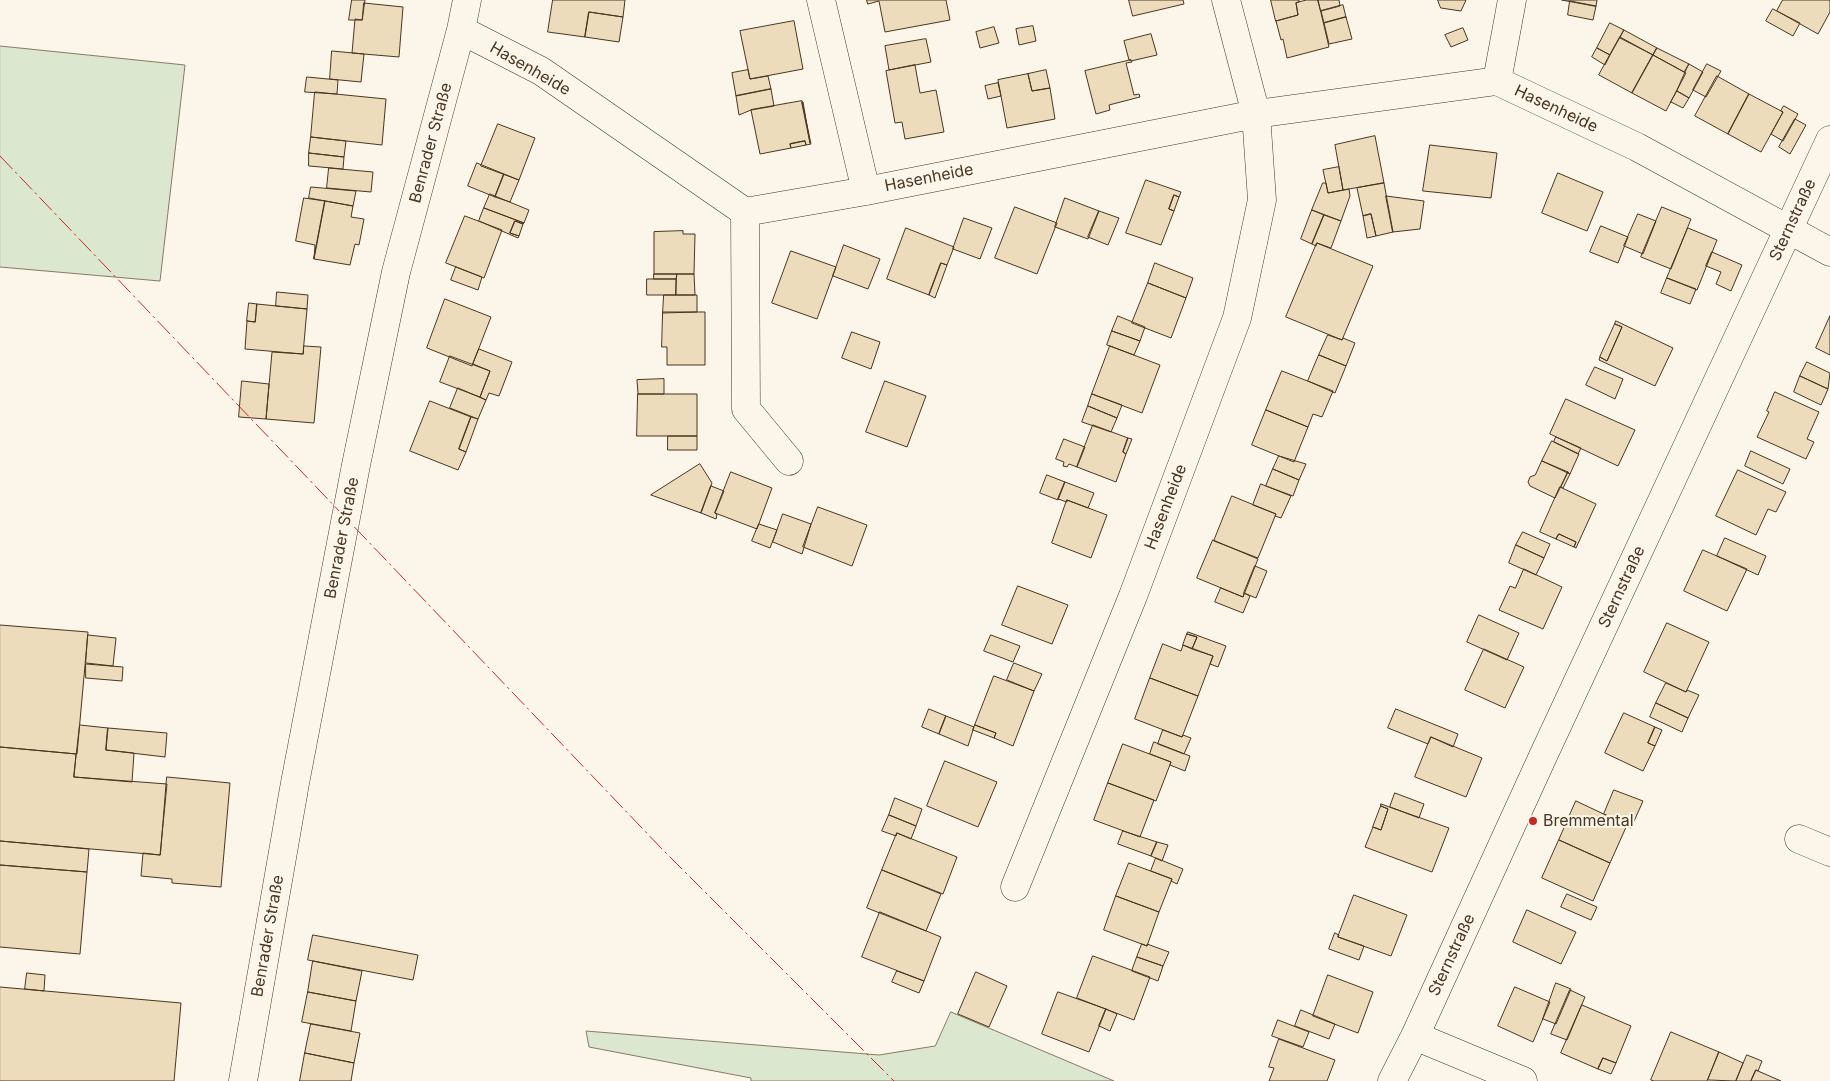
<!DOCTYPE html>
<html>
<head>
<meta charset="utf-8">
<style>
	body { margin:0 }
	canvas { display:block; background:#fbf6e9 }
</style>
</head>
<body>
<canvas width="1830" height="1081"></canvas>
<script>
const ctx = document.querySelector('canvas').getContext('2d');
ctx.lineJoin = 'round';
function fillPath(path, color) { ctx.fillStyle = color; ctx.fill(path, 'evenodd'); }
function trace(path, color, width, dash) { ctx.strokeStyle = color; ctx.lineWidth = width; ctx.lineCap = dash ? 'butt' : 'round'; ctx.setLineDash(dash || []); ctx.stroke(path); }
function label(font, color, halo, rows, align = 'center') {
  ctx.font = font + ' Inter,sans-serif'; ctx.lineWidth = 4; ctx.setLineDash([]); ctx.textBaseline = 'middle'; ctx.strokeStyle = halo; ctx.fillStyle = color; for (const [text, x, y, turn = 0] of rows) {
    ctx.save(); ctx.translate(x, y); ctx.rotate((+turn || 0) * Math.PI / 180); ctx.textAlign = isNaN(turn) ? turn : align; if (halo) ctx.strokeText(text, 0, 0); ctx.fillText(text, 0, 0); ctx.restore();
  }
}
const green = new Path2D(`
	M0 46 185 65 160 281 0 267Z
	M951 1012 1114 1081H751V1078L589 1047 586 1031 879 1055 935 1046Z`);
const building = new Path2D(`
	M352 0H365L362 20H349Z
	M553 0H625L623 17 589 12 585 37 548 32Z
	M867 0H946L950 20 885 32 879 1 868 4Z
	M1129 0H1183L1184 4 1133 16Z
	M1271 0H1299V2L1296 3 1298 15 1276 21Z
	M1307 0H1318L1329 47 1287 58 1283 39 1281 40 1276 21 1298 15 1296 3Z
	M1318 0H1339L1340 6 1321 11Z
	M1438 0H1466L1461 11 1441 8Z
	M1562 0H1597L1596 6Z
	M1783 0H1830V12L1818 34 1777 11Z
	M1570 1 1596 6 1593 20 1568 15Z
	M364 3 403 7 399 57 352 53 355 19 362 20Z
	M1343 5 1346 17 1324 23 1321 11Z
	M1773 9 1800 23 1793 36 1766 21Z
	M589 12 623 17 619 42 585 37Z
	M1346 17 1352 39 1329 44 1324 23Z
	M794 21 803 69 750 79 740 31Z
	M1610 23 1624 30 1610 55 1597 48Z
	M1033 26 1036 41 1019 45 1016 29Z
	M994 27 999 43 980 48 976 32Z
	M1463 28 1468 40 1451 47 1445 35Z
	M1624 30 1657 48 1653 55 1620 38Z
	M1151 34 1157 55 1131 61V60H1129L1124 41Z
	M1620 37 1653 55 1632 93 1599 75Z
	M926 39 931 62 889 70 885 46Z
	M1597 48 1610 55 1605 65 1592 57Z
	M1657 48 1689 64 1684 72 1653 55Z
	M332 51 364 54 361 82 330 79Z
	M1653 55 1686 73 1666 111 1632 93Z
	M1131 60 1132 62 1126 63 1134 95 1139 94 1140 97 1109 105 1110 110 1096 114 1085 71Z
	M1689 64 1703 72 1689 98 1677 91Z
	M1707 64 1721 71 1706 97 1693 90Z
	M915 65 920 93 936 90 944 132 905 139 902 122 895 123 886 71Z
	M748 70 750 79 768 76 771 89 736 96 732 73Z
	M1046 70 1050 88 1032 91 1028 74Z
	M1028 74 1032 91 1050 88 1055 119 1007 128 998 80Z
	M1717 76 1749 94 1728 134 1695 116Z
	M307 77 338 80 337 94 305 92Z
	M998 83 1001 96 988 99 985 86Z
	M771 89 774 106 751 110 739 115 736 96Z
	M1677 91 1689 98 1683 108 1671 102Z
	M315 92 386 99 382 145 311 137Z
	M1749 94 1783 112 1761 152 1728 134Z
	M802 101 811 144 806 145 805 141 790 144 791 148 760 154 751 110Z
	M802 102H803L810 143Z
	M1784 106 1798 114 1783 141 1771 134 1783 112 1781 111Z
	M1795 119 1806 125 1790 154 1779 147Z
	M498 124 535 138 519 180 481 166Z
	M1375 136 1384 183 1343 190 1335 145Z
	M311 137 346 141 344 157 309 153Z
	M805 141 806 145 791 148 790 144Z
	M1430 145 1497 153 1491 198 1423 191Z
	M309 153 344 157 343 169 309 166Z
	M477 163 504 174 495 197 468 186Z
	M1339 167 1343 190 1328 193 1323 170Z
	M329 168 373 172 371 192 327 188Z
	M1558 173 1603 192 1587 231 1542 213Z
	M504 174 519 180 510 202 495 197Z
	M1146 180 1181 192 1179 197 1174 195 1169 209 1174 211 1161 245 1126 233Z
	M1323 183H1326L1328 193 1349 189 1350 196 1341 221 1312 210Z
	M1384 183 1393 232 1376 236 1371 214 1363 216 1357 188Z
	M311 187 356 191 353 206 309 198Z
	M490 194 529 210 524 223 484 208Z
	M1174 195 1179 197 1174 211 1169 209Z
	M1386 196 1424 201 1420 229 1393 232Z
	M304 198 325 201 314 259 315 245 296 241Z
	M1065 198 1099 211 1088 239 1055 227Z
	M325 201 353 206 351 217 364 219 359 245 355 244 350 265 314 259Z
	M1015 207 1057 223 1037 274 995 258Z
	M1662 207 1691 219 1671 269 1641 257Z
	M484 208 524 223 523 224 515 221 510 233 519 236 518 238 479 221Z
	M1312 210 1324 215 1312 244 1301 239Z
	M1099 211 1119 218 1108 245 1088 237Z
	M1371 214 1376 236 1367 238 1363 216Z
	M1638 214 1656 221 1643 254 1624 246Z
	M1324 215 1341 221 1331 248 1317 243 1316 246 1312 244Z
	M465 216 502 230 484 278 446 263Z
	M964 218 992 228 980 259 953 249Z
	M515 221 523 224 519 236 510 233Z
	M1601 226 1628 237 1618 263 1590 252Z
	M906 228 954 247 947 265 941 263 929 295 887 279Z
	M1688 228 1717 240 1697 290 1667 278Z
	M683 231V234H695L694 274H654V232Z
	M1317 243 1373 266 1342 340 1286 317Z
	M844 245 880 259 868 289 833 276Z
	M791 251 836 267 817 319 772 303Z
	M1712 252 1742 265 1731 291 1716 284 1721 272 1706 266Z
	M941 263 947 265 935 298 929 295Z
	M1155 263 1193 278 1186 298 1148 283Z
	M456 267 482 277 478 290 451 280Z
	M654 274H677L676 279H654Z
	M677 274H694L695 295H676Z
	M1667 278 1696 289 1690 304 1661 293Z
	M647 279H676V295H647Z
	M1148 283 1186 298 1171 338 1132 323Z
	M277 292 308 295 307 309 276 306Z
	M664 295H697V312L663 313Z
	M445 299 491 317 472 366 427 348Z
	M249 303 257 304 255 322 247 321Z
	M257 304 307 309 303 354 245 349 247 321 255 322Z
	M663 312H705V365H667V347H662Z
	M1118 316 1145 327 1140 341 1112 331Z
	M1830 316V355L1816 348Z
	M1616 321 1673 348 1655 386 1599 360 1600 357 1607 361 1622 327 1615 324Z
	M1615 324 1622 327 1607 361 1600 357Z
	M1112 331 1140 341 1134 355 1107 345Z
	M852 332 880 342 871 369 842 358Z
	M1328 335 1342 340 1343 338 1355 343 1346 366 1319 355Z
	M304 346 321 347 314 423 266 419 272 352 303 354Z
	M1110 346 1160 365 1142 413 1092 394Z
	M479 349 512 362 499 396 489 393 486 400 480 397 490 371 473 364Z
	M1319 355 1346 366 1335 393 1308 381Z
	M450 356 490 371 480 397 440 382Z
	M1807 362 1830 373 1828 389 1800 376Z
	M1595 367 1623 379 1615 399 1586 385Z
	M1282 371 1333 391 1322 417 1313 414 1308 427 1266 410Z
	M1800 376 1828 389 1821 405 1794 392Z
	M664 379V394H638L637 380Z
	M242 381 269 384 266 419 239 417Z
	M885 381 926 396 907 447 866 432Z
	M458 388 486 400 478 419 450 408Z
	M1775 392 1819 412 1807 439 1814 442 1806 459 1757 437 1769 412 1767 411Z
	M638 394H697V436H637Z
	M1092 394 1122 405 1117 418 1088 406Z
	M1566 399 1635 430 1618 466 1550 434Z
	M430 401 471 417 459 449 466 452 458 470 410 451Z
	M1088 406 1117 418 1111 432 1082 422Z
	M1266 410 1308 427 1294 462 1252 445Z
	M471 417 478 419 466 452 459 449Z
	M1093 425 1128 438 1123 452 1126 454 1116 482 1077 467Z
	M668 436H697V450H668Z
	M1556 437 1581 448 1578 454 1554 442Z
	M1128 438 1132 439 1126 454 1123 452Z
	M1064 439 1085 447 1077 467 1069 464 1067 467 1063 466 1064 462 1056 459Z
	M1552 441 1579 454 1570 474 1542 461Z
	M1751 451 1790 469 1783 484 1745 466Z
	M1279 456 1306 464 1299 480 1273 469Z
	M1542 461 1568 472 1555 498 1530 486 1528 482 1530 477 1535 475Z
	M700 464 712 483 701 513 651 495Z
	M1273 469 1299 480 1293 496 1266 486Z
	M1738 470 1786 492 1776 512 1768 509 1756 535 1716 516Z
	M731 472 772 488 757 529 715 513Z
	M1568 472 1570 474 1563 488 1561 487Z
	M1047 475 1065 482 1058 500 1040 493Z
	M1065 482 1094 493 1088 508 1067 500V502L1058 499Z
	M1261 484 1291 496 1281 518 1275 516 1276 514 1253 505Z
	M711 486 724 491 715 513 717 515 716 519 701 513Z
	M1560 487 1596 504 1576 548 1574 547 1576 542 1559 534 1556 539 1540 532Z
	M1232 496 1276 514 1258 558 1214 541Z
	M1067 500 1107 515 1091 558 1052 543Z
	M818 507 867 525 852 566 803 547Z
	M783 514 811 524 802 554 773 542Z
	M759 524 777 530 770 548 752 541Z
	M1523 532 1550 544 1544 558 1516 545Z
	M1559 534 1576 542 1574 547 1556 539Z
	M1725 538 1766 556 1758 575 1717 556Z
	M1213 540 1258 559 1243 597 1197 578Z
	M1516 545 1544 558 1536 575 1509 563Z
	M1703 550 1747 569 1727 611 1684 591Z
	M1255 566 1267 571 1256 598 1244 593Z
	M1524 569 1562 587 1543 629 1499 610 1510 586 1515 588Z
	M1018 586 1068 605 1052 644 1002 625Z
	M1221 588 1243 597 1244 593 1250 596 1243 613 1215 602Z
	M1479 615 1519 633 1507 660 1467 642Z
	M1667 623 1709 642 1686 692 1644 672Z
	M0 625 88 632 77 754 0 747Z
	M1188 632 1226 646 1218 667 1210 664 1213 656 1192 649 1197 637 1187 634Z
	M1187 634 1197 637 1192 649 1183 645Z
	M88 635 116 638 113 666 86 663Z
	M991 635 1020 646 1013 662 984 651Z
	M1163 644 1181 651 1183 645 1213 656 1198 696 1150 678Z
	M1484 649 1524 667 1505 708 1465 690Z
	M1014 663 1042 674 1034 691 1007 680Z
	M86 664 123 667 122 681 86 678Z
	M994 676 1034 691 1013 746 994 738 996 733 975 725Z
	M1150 678 1198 696 1182 737 1135 719Z
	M1666 683 1686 692 1687 690 1699 695 1688 718 1656 703Z
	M1656 703 1688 718 1682 732 1650 717Z
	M929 709 946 716 939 734 922 727Z
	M1396 709 1458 734 1453 747 1431 737 1428 744 1388 728Z
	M1624 713 1655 727 1648 743 1655 746 1643 771 1605 753Z
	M946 716 974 727 968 746 939 734Z
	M80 725 108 728 106 750 134 753 132 782 74 777Z
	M975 725 996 733 994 738 973 730Z
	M1655 727 1662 730 1655 746 1648 743Z
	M108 728 167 733 165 757 106 750Z
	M1163 730 1182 737 1183 735 1191 738 1184 754 1158 744Z
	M1431 737 1482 758 1466 797 1415 777Z
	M1154 742 1190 756 1185 771 1170 765 1171 762 1150 754Z
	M1123 744 1171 762 1156 801 1108 783Z
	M0 747 76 754 74 777 167 784 160 855 0 841Z
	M945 761 997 782 978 827 927 806Z
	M167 777 230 783 221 887 172 883V879L141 876 143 853 160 855Z
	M1108 783 1154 800 1140 837 1094 820Z
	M1614 790 1643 801 1631 828 1604 814Z
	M1395 793 1424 804 1419 818 1390 807Z
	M895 798 922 809 916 826 889 815Z
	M1576 801 1627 825 1610 863 1559 840Z
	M1381 804 1449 828 1432 872 1365 847 1373 827 1381 830 1388 809 1381 806Z
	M1381 806 1388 809 1381 830 1373 827Z
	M889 815 916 826 911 839 897 833 896 836 882 831Z
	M1123 831 1157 842 1151 856 1118 844Z
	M897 833 957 857 943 894 882 870Z
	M1559 840 1610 863 1593 901 1542 878Z
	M0 841 89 849 87 872 0 865Z
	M1157 842 1168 845 1162 861 1151 856Z
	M1156 858 1183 869 1177 884 1171 881 1172 879 1151 871Z
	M1129 863 1172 879 1159 912 1116 896Z
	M0 865 87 872 80 954 0 947Z
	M882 870 941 894 926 931 867 908Z
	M1567 894 1597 907 1591 920 1561 907Z
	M1354 895 1407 915 1391 956 1338 937Z
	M1116 896 1159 912 1147 946 1104 930Z
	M1527 910 1576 932 1561 964 1513 942Z
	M880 912 941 937 924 981 862 957Z
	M1335 933 1339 935 1338 937 1364 946 1359 960 1329 949Z
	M313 935 418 955 413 980 308 960Z
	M1142 944 1147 946V944L1169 952 1163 966 1137 957Z
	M1093 956 1150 977 1134 1020 1077 998Z
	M1137 957 1163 966 1158 981 1132 971Z
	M313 961 362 971 356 1001 308 992Z
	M897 971 924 981 919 993 892 982Z
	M976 972 1007 986 989 1027 958 1014Z
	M27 973 45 975 44 991 25 989Z
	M1328 975 1373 992 1358 1033 1313 1016Z
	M1556 983 1571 989 1556 1024 1543 1019Z
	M0 987 181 1003 174 1081H0Z
	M1515 987 1550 1002 1533 1042 1498 1026Z
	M1570 990 1585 997 1567 1040 1551 1034Z
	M308 992 356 1001 351 1031 302 1022Z
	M1058 992 1106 1009 1089 1052 1042 1034Z
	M1582 1005 1631 1026 1616 1063 1603 1058 1598 1069 1561 1053Z
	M1106 1009 1117 1014 1110 1031 1099 1026Z
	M1301 1010 1335 1024 1329 1039 1295 1026Z
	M1278 1020 1309 1032 1303 1047 1272 1036Z
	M311 1024 360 1033 354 1063 305 1053Z
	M1671 1032 1719 1052 1707 1081H1654L1651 1080Z
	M1279 1039 1335 1060 1327 1081H1269L1274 1068 1269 1067Z
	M1719 1052 1743 1063 1736 1081 1708 1080Z
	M305 1053 354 1063 351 1081H300Z
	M1747 1055 1762 1061 1758 1071 1756 1070 1751 1081H1736Z
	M1603 1058 1616 1063 1611 1074 1598 1069Z
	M1756 1070 1758 1071 1781 1081H1751Z`);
const street = new Path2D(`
	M821 0 866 191
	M461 30 541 71 745 212 866 191 1256 114 1497 81 1637 147 1830 252
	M1497 81 1512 0
	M745 212 746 409 789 461
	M1799 839 1830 852
	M1015 887 1133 596 1237 318 1262 200 1256 114 1226 0
	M1415 1036 1523 1081
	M243 1081 295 783 356 465 396 272 461 30 467 0
	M1392 1081 1415 1036 1544 754 1830 140`);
const power = new Path2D(`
	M0 156 662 849 894 1081`);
const markers = [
	[1533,821,5,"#c62828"]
];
const streetNames = [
	["Hasenheide",530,69,30],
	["Hasenheide",1556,109,25],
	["Benrader Straße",431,143,-75],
	["Hasenheide",929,178,-11],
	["Sternstraße",1793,220,-65],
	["Hasenheide",1166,507,-69],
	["Benrader Straße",342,538,-79],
	["Sternstraße",1622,587,-65],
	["Benrader Straße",268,936,-80],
	["Sternstraße",1452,955,-65]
];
const poiNames = [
	["Bremmental",1543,821]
];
fillPath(green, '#dce7d0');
trace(green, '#887966', 1);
fillPath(building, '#ecdcbc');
trace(building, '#4a3520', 1);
trace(street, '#4a3520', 29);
trace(street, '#fbf6e9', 28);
trace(power, '#c62828', 1, [18, 4, 2.5, 4]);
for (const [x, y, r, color] of markers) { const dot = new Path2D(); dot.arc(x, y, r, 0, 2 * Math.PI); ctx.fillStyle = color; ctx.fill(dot); trace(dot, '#fbf6e9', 2); }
label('16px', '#4a3520', '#fbf6e9', streetNames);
label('16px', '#4a3520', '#fbf6e9', poiNames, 'left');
</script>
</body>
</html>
